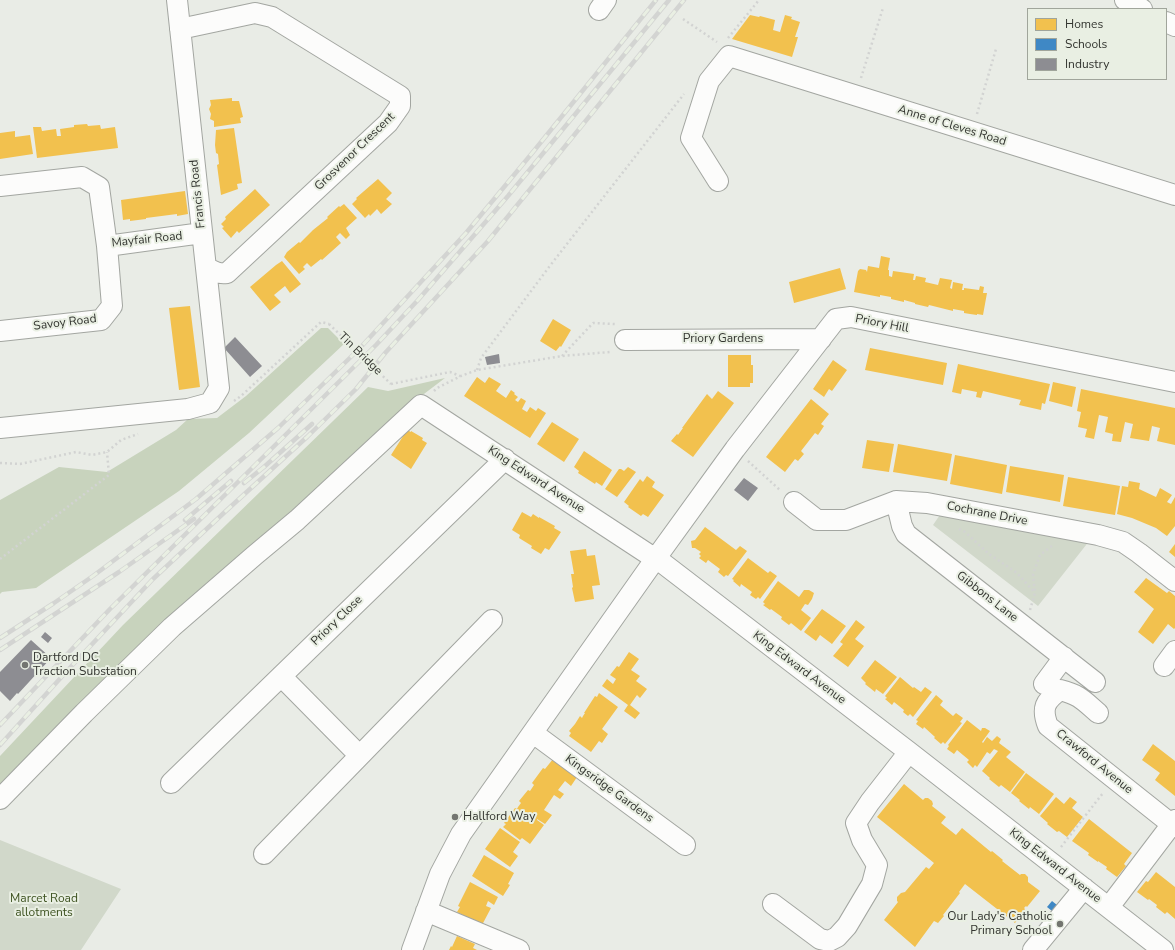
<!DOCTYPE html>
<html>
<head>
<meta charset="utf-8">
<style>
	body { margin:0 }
	#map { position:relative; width:1175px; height:950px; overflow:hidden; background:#e9ece6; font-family:"Nunito Sans",sans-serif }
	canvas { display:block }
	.legend { position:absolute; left:1027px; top:8px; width:140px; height:72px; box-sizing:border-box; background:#e9efe3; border:1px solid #a0a59b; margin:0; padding:5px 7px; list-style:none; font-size:12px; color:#333530 }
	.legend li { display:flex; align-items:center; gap:8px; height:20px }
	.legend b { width:20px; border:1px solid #a0a59b }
</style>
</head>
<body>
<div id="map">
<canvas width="1175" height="950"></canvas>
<ul class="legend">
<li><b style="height:11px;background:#f2c14e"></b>Homes</li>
<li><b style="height:11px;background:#3f88c5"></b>Schools</li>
<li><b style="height:11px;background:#8d8d92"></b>Industry</li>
</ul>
</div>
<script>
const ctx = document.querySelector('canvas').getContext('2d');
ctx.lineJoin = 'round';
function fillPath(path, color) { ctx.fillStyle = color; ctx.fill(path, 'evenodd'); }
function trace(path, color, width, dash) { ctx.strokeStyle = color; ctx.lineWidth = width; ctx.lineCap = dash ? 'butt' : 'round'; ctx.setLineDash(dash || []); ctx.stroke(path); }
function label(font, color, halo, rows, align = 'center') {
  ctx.font = font + ' "Nunito Sans",sans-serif'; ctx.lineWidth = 4; ctx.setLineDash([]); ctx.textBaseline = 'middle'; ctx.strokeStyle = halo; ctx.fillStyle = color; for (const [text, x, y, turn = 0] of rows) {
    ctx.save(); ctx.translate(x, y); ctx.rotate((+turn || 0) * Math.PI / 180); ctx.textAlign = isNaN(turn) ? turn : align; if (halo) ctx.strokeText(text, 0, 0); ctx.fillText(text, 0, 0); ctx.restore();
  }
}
const green = new Path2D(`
	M944 509 1090 540 1038 606 933 525Z
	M0 840 121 889 81 950H0Z`);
const forest = new Path2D(`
	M321 328H328L344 344 249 433 179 491 36 588 2 592 0 594V500L59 467 107 472 176 430 188 419 217 418 246 396Z
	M445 378 416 400 0 790V756L123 625 368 387 388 391Z`);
const homes = new Path2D(`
	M750 15 759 17 760 16 775 20 773 30 780 32 785 15 792 17 791 19 800 22 795 37H798L792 57 732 39Z
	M232 98V101H239L243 117 240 118 241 123 214 127V121L210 119 211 114 209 109 211 105 210 100Z
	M87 124 88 126 100 125 101 129 115 127 118 148 37 158 33 127H41L42 131 56 129 57 136H61L60 129 74 127V125Z
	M234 128 242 183 237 184 238 189 221 195 217 165 219 164 218 154 216 153 215 145 216 130Z
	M15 131V137L30 135 33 154 0 159V133Z
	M378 179 392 193 386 199 392 204 381 214 377 209 370 216 369 214 365 218 352 204 357 199 356 198Z
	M255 189 270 205 239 233 237 231 231 238 222 228 224 227 221 224 226 219 225 217Z
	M185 191 188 214 177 216V214L146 218V219L130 221V219L123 220 121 200Z
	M344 204 357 218 346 228 350 235 346 239 340 233 336 237 341 243 322 260 321 259 311 267 307 263 303 267 305 269 299 274 284 257 287 252 299 242 300 243 313 230 328 218 327 217 339 206 340 207Z
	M881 256 890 258 888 270H889V276L892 277 893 271 914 274 913 280H915L916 276 926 278 925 282 938 285 940 278 952 280 950 288 952 289 953 282 963 284 962 290H964V288L979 290 980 286 984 287 983 293H987L983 315 977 314V315L970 314 964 313V311L953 309V311L929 305 928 307 915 304V303L904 300V302L891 299V297L880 295V297L854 292 858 271 860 269 866 270 867 272 868 266 879 268Z
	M282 261 301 284 290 293 285 286 274 295 281 302 270 311 250 287 276 265Z
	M840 268 846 289 794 303 789 282Z
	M190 306 200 387 179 390 169 308Z
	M553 319 571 330 561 347 560 346 556 351 540 341Z
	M870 348 947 363 943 385 865 370Z
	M728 355H751V365H753V383H750V387H728Z
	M833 360 847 370 832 391 829 389 824 397 813 389Z
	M958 364 1050 384 1045 404 1042 403 1041 410 1019 405 1021 400 983 391 981 398 976 397 977 392 962 389 961 394 952 392Z
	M477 377 485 383 489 377 501 384 496 391 506 398 511 390 515 393 514 394 518 397 515 400 518 402 521 398 526 401 522 409 527 412 530 407 536 411 538 408 546 413 530 438 464 396Z
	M1053 382 1076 387 1072 407 1049 401Z
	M1081 389 1175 408V445L1157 441 1160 428 1152 426 1149 441 1130 438 1133 424 1125 422 1121 442 1112 441 1113 434 1105 432 1108 417 1099 415 1094 439 1085 437 1087 429 1078 427 1081 412 1077 411Z
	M718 391 734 403 693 457 671 441 677 434 678 435 683 428H682L707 394 712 399Z
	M811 399 829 414 821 424 824 426 818 435 815 433 801 451 804 454 798 461 795 459 785 472 766 457Z
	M552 422 579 439 564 462 537 444Z
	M407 430 411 432V431L423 438 422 440 427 443 411 469 391 455Z
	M867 440 894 444 889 472 862 468Z
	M898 444 952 454 947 481 893 472Z
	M584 451 612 470 602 486 596 482 595 484 578 473 579 471 574 467Z
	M955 455 1007 465 1002 494 950 484Z
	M1010 466 1064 475 1060 502 1006 492Z
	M628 467 636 472 617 497 605 489 619 469H621L624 471Z
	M647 476 655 482 652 487 664 495 648 517 643 514 641 516 628 507 629 506 624 502 640 479 643 482Z
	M1068 477 1120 486 1115 515 1063 506Z
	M1129 481 1140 483 1139 489 1156 497 1160 488 1172 495 1167 502 1171 504 1175 497V526L1167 536 1156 528 1132 518 1117 514 1122 486 1128 487Z
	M522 512 531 517 533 514 539 518V517L555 526 554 528 561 532 549 550 545 548 541 554 531 548 532 546 519 538 520 535 512 530Z
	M705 527 736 550 740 546 747 551 728 576 726 575 724 577 718 572 720 569 708 560 706 563 699 558 701 556 699 554 701 552 695 548H692L691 541 695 540Z
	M1175 544V557L1169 552Z
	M586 549 587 556 595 555 600 585 592 586 594 599 575 602 572 588 573 587 571 574H574L570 551Z
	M748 558 768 573 770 571 777 576 760 599 758 597 756 599 750 595 752 592 741 584 740 587 733 581 734 580 732 579Z
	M1146 578 1167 593 1169 591 1175 596V628L1174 629 1168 624 1153 644 1138 632 1154 609 1134 592Z
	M778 581 799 597 804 590H809L814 593 812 599 808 605 805 604 801 610 811 618 801 631 791 623 789 625 781 619 782 617 771 609 770 610 763 605 765 604 763 602Z
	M822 609 846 626 832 644 820 635 816 641 804 632Z
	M856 620 865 627 855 639 864 646 848 667 833 656 843 644 840 642Z
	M629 652 639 659 631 670 640 676 636 681 647 689 640 698 637 695 630 705 640 713 635 719 624 711 628 705 602 686 607 679 613 684 616 679 610 675 617 666 619 667Z
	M875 660 897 677 883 694 876 689 875 692 865 684 866 683 861 678Z
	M900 677 913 688 914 687 921 692 925 687 932 692 913 717 910 714 908 716 903 712 904 710 894 702 892 705 885 699 887 698 885 696Z
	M599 693 618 707 602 729 608 734 602 743 599 741 591 752 569 736 571 733 569 731 575 724 580 716 582 718 583 716 585 713H584L595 696 597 697Z
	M936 695 943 701 940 705 953 716 956 713 963 718 960 722 962 723 945 744 943 742 941 744 934 738 935 737 924 727 923 729 916 724 918 721 916 720Z
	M967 720 981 731 982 728H985L990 731 982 742 983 743 987 737 992 741 997 736 1001 739 999 743 1011 752 1006 757 1025 772 1010 792 1001 785 999 787 989 779 990 778 982 771 998 751 994 749 990 754 987 752 977 767 975 765 973 768 967 762 969 760 957 750 954 754 947 749 949 746 948 745Z
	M1153 744 1175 761V796L1155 780 1160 773 1142 760Z
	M553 759 577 777 571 786 565 781 558 790 564 794 560 799 554 795 544 810 552 815 545 824 537 819V820L544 825 530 844 522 838 520 840 503 827 506 824 504 823 515 808 517 809 518 807 521 803 519 801 528 790 530 791 534 785 532 783 543 768 545 769Z
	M1026 773 1054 794 1039 814 1030 807 1029 809 1019 801 1020 800 1011 793Z
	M904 784 923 800 925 798H928L932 801 933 804 932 806 946 817 941 823 956 835 962 828 991 852 992 851 1003 860 1002 861 1020 875 1021 874H1025L1028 877V882L1040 891 1027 907 1026 906 1024 908 1025 909 1015 923 965 884 959 892 960 893 943 915 944 916 938 923 934 921 915 947 884 920 898 902 897 901V897L901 893 905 892 926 867 929 869 934 863 877 817Z
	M1056 797 1064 804 1070 797 1077 802 1072 808 1083 817 1067 837 1059 831 1057 832 1047 824 1048 823 1040 816Z
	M1089 819 1132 853 1124 864 1126 866 1117 877 1106 869 1107 867 1098 861V862L1088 855 1089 853 1072 841Z
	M500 828 520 842 513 852 518 856 510 867 485 849Z
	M484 855 514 873 508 884 510 885 503 896 472 876Z
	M1156 872 1175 887V919L1167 912 1165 914 1156 907 1157 905 1149 899 1148 900 1137 892 1146 881 1148 882Z
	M470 882 498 897 494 905 488 901 486 906 491 908 482 925 457 912 460 907 458 906Z
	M457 936 475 944 473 948 477 950H449L451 946 452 947Z`);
const schools = new Path2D(`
	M1052 901 1057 905 1052 911 1047 907Z`);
const industry = new Path2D(`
	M235 337 262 366 250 377 224 348Z
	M499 354 500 363 487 365 485 357Z
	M744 478 758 488 748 501 734 490Z
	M45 632 52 638 48 643 41 637Z
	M31 640 51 658 18 694 17 693 10 701 0 691V672Z`);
const path = new Path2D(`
	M683 19 717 42
	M728 38 759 0
	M861 78 883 8
	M977 114 996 49
	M562 356 593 323 615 324
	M477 370 481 358 549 267 684 94
	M391 384 450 372 460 376
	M434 391 437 388 461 376 477 370 562 356 610 352
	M234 401 241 396 321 322 329 324
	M748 461 781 491
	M0 463 20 464 76 452 92 455 107 452 121 440 138 434
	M959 529 965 532 989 554 1017 573 1035 593
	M0 559 109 475 107 452
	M1030 610 1035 593 1033 574 1040 555 1053 545
	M1061 847 1103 793`);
const minor = new Path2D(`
	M1125 0 1142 9
	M599 10 606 0
	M1166 22 1175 26
	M180 29 255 13 272 17 400 96V106L388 123 227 273C219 274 214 272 206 267
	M718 181 691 138 709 81 729 56 1175 195
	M0 186 82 177 99 187 107 246 202 233
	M0 331 101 320 112 306 107 246
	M625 340 821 339
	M0 428 188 409 210 403 219 388 177 0
	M896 501 902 526 906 534 1095 682
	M794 502 817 520H846L896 501 927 503 1098 535 1123 542 1139 553 1175 581
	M1164 666 1175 651
	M281 676 359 755
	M1044 684 1064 657
	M1098 713C1083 700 1080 695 1060 690 1045 701 1041 708 1048 726L1175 827
	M533 733 685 845
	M171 783 505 459
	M0 799 84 713 172 627 255 555 297 520 421 405 648 554 656 558 909 752 1163 950
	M264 854 492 620
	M773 904 820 939 829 941 837 937 847 926 872 884 877 865 862 840 856 823 870 802 909 752
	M1109 907 1175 820
	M426 911 519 950
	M412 950 440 874 461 834 656 558 735 449 836 319 851 317 1175 382
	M1033 950 1084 888`);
const rail = new Path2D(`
	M244 483 264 467 312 424
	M185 520 231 481
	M0 638 54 603 93 576 196 499 278 428 360 348 466 233 533 152 656 0
	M0 650 119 572 194 519
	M0 725 110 609 376 345 418 300 508 196 669 0
	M0 745 66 672 153 579 227 510 307 437 356 389 386 352 488 241 684 0`);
const pathBridge = new Path2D(`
	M329 324 391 384`);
const markers = [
	[25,665,4,"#737570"],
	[455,817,4,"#737570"],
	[1060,924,4,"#737570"]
];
const streetNames = [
	["Anne of Cleves Road",952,126,17],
	["Grosvenor Crescent",355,152,-44],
	["Francis Road",198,194,-96],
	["Mayfair Road",147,240,-6],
	["Savoy Road",65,323,-7],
	["Priory Hill",882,324,11],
	["Priory Gardens",723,339],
	["Tin Bridge",360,354,44],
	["King Edward Avenue",536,480,33],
	["Cochrane Drive",987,514,11],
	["Gibbons Lane",987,597,38],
	["Priory Close",337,621,-44],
	["King Edward Avenue",799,668,37],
	["Crawford Avenue",1094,762,39],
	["Kingsridge Gardens",609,789,36],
	["King Edward Avenue",1055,866,38]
];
const poiNames = [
	["Dartford DC",33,658],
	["Traction Substation",33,672],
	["Hallford Way",463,817],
	["Our Lady's Catholic",1052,917,"right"],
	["Primary School",1052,931,"right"]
];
const parkNames = [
	["Marcet Road",44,899],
	["allotments",44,913]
];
fillPath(green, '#d1d8ca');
fillPath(forest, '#c8d3bd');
fillPath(homes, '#f2c14e');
fillPath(schools, '#3f88c5');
fillPath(industry, '#8d8d92');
trace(minor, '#a3a6a1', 22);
trace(path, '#d2d3d2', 2.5, [2, 3]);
trace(minor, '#fcfcfb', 20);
trace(rail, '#d3d4d2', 4.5);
trace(rail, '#e9efe3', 3, [9]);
trace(pathBridge, '#d2d3d2', 2.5, [2, 3]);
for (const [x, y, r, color] of markers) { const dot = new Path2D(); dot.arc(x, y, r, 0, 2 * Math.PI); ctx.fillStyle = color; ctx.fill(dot); trace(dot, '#e9efe3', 1.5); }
label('12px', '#333530', '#e9efe3', streetNames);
label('12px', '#333530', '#e9efe3', poiNames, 'left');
label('12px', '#3d5220', '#e9efe3', parkNames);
</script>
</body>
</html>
